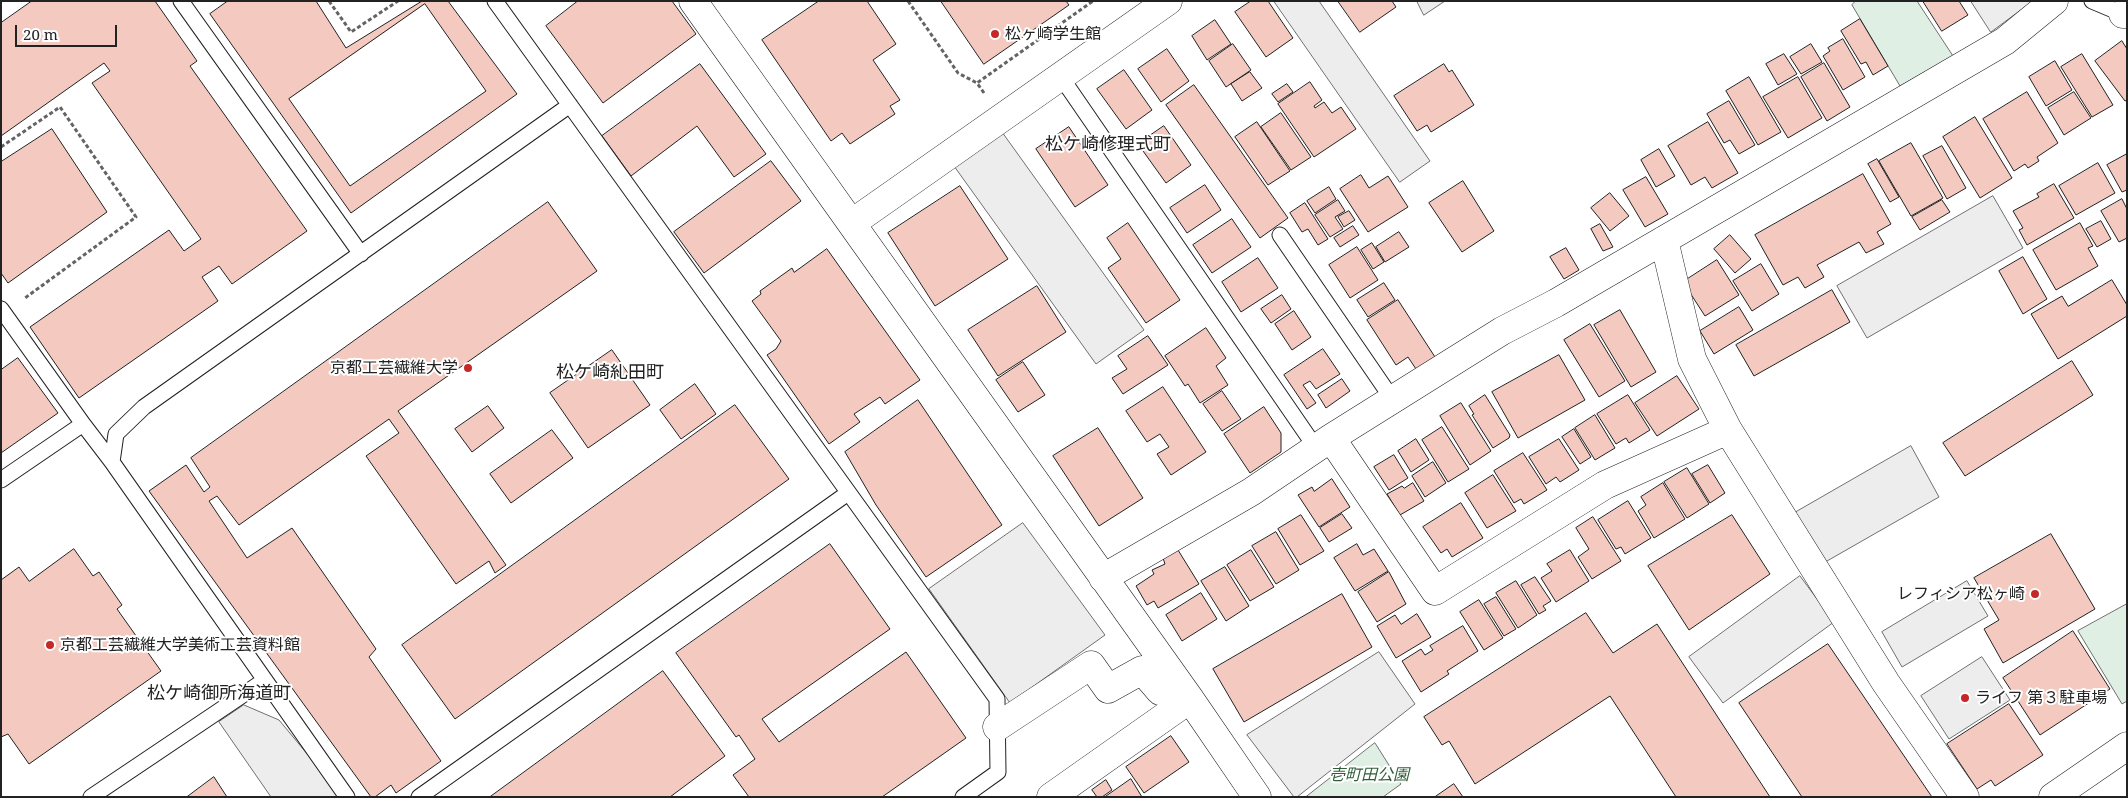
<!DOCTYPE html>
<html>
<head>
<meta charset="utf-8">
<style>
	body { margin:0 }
	#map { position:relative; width:2128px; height:798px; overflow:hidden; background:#fff; font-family:"Noto Serif",serif }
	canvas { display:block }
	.frame { position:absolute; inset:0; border:2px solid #222; pointer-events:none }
	.scale { position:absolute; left:15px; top:25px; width:102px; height:22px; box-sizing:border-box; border:2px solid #222; border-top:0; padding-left:6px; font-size:15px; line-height:18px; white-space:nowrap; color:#222; -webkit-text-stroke:4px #fff; paint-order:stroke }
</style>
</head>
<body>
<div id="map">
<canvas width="2128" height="798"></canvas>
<div class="frame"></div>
<div class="scale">20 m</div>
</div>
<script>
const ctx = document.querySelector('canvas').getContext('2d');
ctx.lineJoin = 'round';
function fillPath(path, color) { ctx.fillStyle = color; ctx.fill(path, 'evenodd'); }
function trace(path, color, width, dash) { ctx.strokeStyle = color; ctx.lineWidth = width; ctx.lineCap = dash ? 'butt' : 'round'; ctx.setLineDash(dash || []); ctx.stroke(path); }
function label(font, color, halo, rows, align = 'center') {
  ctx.font = font + ' "Noto Serif","Noto Sans JP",serif'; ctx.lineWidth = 4; ctx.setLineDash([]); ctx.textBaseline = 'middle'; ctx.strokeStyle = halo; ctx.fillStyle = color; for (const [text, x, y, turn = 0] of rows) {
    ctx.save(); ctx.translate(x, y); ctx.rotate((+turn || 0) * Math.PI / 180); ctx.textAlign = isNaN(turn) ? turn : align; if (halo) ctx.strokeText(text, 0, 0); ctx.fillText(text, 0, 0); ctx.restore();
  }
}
const green = new Path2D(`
	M1856 1H1917L1953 56 1900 86 1852 5Z
	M2127 604V701L2122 704 2078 631Z
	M1375 743 1401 784 1383 797H1306Z`);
const parking = new Path2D(`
	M1274 1H1319L1430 161 1400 182Z
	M1417 1H1445L1424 15Z
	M1971 1H2033L1991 32Z
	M1002 132 1144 330 1096 364 954 166Z
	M1993 196 2023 248 1867 338 1837 286Z
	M1911 446 1939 497 1820 565 1791 515Z
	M1023 523 1105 635 1010 703 929 589Z
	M1800 576 1834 622 1723 703 1689 657Z
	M1967 581 1988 616 1902 667 1882 632Z
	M1379 652 1415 704 1297 797H1294L1247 735Z
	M1982 657 2010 700 1949 739 1921 696Z
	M244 705 279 720 343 797H271L219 722Z`);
const building = new Path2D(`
	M32 1H155L197 61 190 66 307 231 232 284 219 266 202 277 218 301 79 398 30 327 169 230 184 251 201 239 92 83 110 71 104 63 1 136V23Z
	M228 1H316L346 48 422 1H448L517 94 351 213 210 14Z
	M578 1H672L696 34 603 103 546 26Z
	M819 1H867L896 44 873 60 900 100 890 106 895 114 850 144 842 133 831 141 762 40Z
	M941 1H1066L1069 5 984 64Z
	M1251 1H1268L1293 38 1266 57 1235 12Z
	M1338 1H1392L1396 7 1360 32Z
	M1923 1H1959L1968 15 1942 31Z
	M425 4 486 91 350 186 289 99Z
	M1860 19 1888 66 1873 75 1866 62 1861 64 1841 31Z
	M1215 20 1231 44 1207 60 1192 36Z
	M1843 39 1865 77 1843 90 1823 56 1830 51 1828 48Z
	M2122 41 2127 49V100L2125 101 2095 61Z
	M1233 44 1251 70 1226 87 1209 61Z
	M1811 44 1822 62 1801 74 1790 57Z
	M1167 49 1189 81 1161 102 1138 69Z
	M1784 54 1797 74 1778 85 1766 64Z
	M2082 54 2113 105 2092 117 2061 67Z
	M2055 61 2072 90 2046 106 2029 77Z
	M1824 63 1850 107 1827 121 1801 77Z
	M700 64 766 154 734 177 697 126 631 176 602 136Z
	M1444 64 1449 72 1452 70 1474 105 1431 132 1427 125 1417 131 1394 96Z
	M1124 70 1152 110 1126 129 1097 89Z
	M1250 72 1262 88 1242 101 1231 84Z
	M1749 77 1781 132 1758 145 1726 91Z
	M1798 77 1822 118 1788 138 1763 97Z
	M1310 82 1322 100 1314 106 1315 108 1324 102 1332 113 1341 107 1356 129 1314 157 1278 104Z
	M1287 84 1293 92 1278 102 1272 94Z
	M1194 85 1288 218 1260 238 1166 105Z
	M2027 92 2058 143 2037 157 2039 161 2028 168 2025 164 2014 171 1983 119Z
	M2074 92 2091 118 2064 135 2048 108Z
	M1729 101 1755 145 1739 154 1730 140 1724 143 1707 114Z
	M1281 113 1311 157 1291 170 1261 127Z
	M1975 117 2012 178 1980 198 1943 137Z
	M1257 122 1290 171 1268 185 1235 137Z
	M1708 122 1738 173 1712 188 1705 177 1691 185 1668 146Z
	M1164 126 1191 165 1166 183 1138 144Z
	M1069 127 1108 185 1075 207 1036 149Z
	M52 129 107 212 8 283 1 273V162Z
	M1911 143 1943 198 1911 216 1879 161Z
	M1942 146 1966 188 1947 199 1923 156Z
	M1659 149 1675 176 1656 187 1641 160Z
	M2127 154V190L2122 192 2107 165Z
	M1877 159 1899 197 1890 202 1868 164Z
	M771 161 801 201 704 273 674 232Z
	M2098 163 2115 193 2076 215 2059 186Z
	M1863 174 1891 224 1877 232 1884 244 1866 253 1859 242 1817 265 1824 277 1805 288 1798 277 1783 285 1755 235Z
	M1361 175 1369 188 1388 176 1408 207 1368 232 1340 189Z
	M1646 177 1668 214 1645 227 1623 190Z
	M1463 181 1494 231 1462 252 1429 203Z
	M2054 184 2074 218 2027 245 2019 230 2023 228 2013 211 2039 197 2037 194Z
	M1205 185 1221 210 1187 233 1170 208Z
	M960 186 1008 259 935 306 888 233Z
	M1329 187 1336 199 1315 213 1307 201Z
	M1610 193 1629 216 1610 231 1591 208Z
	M2122 199 2127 209V238L2119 242 2101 211Z
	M1338 200 1345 211 1335 217 1343 229 1330 237 1315 215Z
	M1942 200 1950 212 1920 230 1912 217Z
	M548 202 597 271 398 411 506 565 495 573 489 561 456 584 366 456 399 433 389 419 239 525 217 496 209 501 247 558 292 528 376 649 369 657 441 761 396 793 391 785 375 797H371L149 491 186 465 204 492 210 487 191 458Z
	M1305 203 1328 239 1318 245 1308 229 1302 232 1290 213Z
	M1349 211 1355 220 1344 227 1338 217Z
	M1232 219 1251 247 1212 273 1193 245Z
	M2101 221 2111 239 2097 247 2086 229Z
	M1128 223 1180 300 1146 323 1108 268 1121 259 1107 238Z
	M2080 223 2093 246 2088 248 2098 266 2056 290 2033 250Z
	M1600 224 1613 247 1603 251 1591 229Z
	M1353 226 1359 235 1340 247 1334 238Z
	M1399 232 1409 247 1385 262 1376 247Z
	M1730 235 1751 259 1735 273 1714 249Z
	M1372 243 1384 262 1373 269 1361 250Z
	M1357 247 1378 280 1350 298 1329 265Z
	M1566 248 1579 270 1564 279 1550 257Z
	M827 249 920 380 885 404 880 397 854 414 860 422 829 444 767 355 776 349 781 341 752 301 761 294 760 291 792 268 794 272Z
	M2023 257 2047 299 2023 314 1999 271Z
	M1258 258 1278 288 1241 312 1222 282Z
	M1717 260 1739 295 1705 316 1683 282Z
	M1761 264 1779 294 1752 311 1733 281Z
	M2112 280 2127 305V316L2058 359 2031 314 2062 296 2068 306Z
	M1384 283 1395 300 1368 317 1357 300Z
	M1037 286 1066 332 998 376 968 330Z
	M1832 290 1850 322 1754 376 1736 345Z
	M1282 295 1291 309 1271 323 1261 309Z
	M1398 300 1435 357 1416 369 1408 357 1396 365 1367 320Z
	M1739 307 1753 330 1714 354 1700 331Z
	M1620 310 1656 372 1631 387 1594 325Z
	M1294 311 1311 337 1292 350 1275 324Z
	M1590 324 1625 381 1599 397 1564 340Z
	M1206 328 1226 358 1216 366 1228 385 1200 403 1188 384 1185 386 1165 356Z
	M1148 336 1168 365 1123 394 1112 378 1127 369 1118 356Z
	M1323 349 1340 374 1316 389 1310 381 1303 385 1316 403 1307 409 1284 375Z
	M612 350 650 405 588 448 550 393Z
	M1559 355 1585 400 1518 438 1492 392Z
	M18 358 58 413 1 453V370Z
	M2072 361 2093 395 1965 476 1943 443Z
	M1023 362 1045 395 1018 412 996 380Z
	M1677 376 1699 409 1657 436 1635 403Z
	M1342 379 1350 391 1326 408 1318 395Z
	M695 384 716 414 681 439 660 410Z
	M1163 387 1206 452 1171 475 1157 454 1169 447 1160 434 1147 442 1126 411Z
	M1222 391 1241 419 1222 431 1203 404Z
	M1485 395 1510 435 1509 438 1493 448 1472 415 1474 414 1469 406Z
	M1628 395 1650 430 1629 443 1626 438 1616 444 1597 414Z
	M918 400 1002 525 926 577 876 505 845 452Z
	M1461 403 1491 451 1470 465 1440 416Z
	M735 405 789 479 455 719 402 645Z
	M488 406 504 428 472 452 455 429Z
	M1264 407 1281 433V452L1250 473 1224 434Z
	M1595 415 1615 448 1595 460 1575 428Z
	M1442 427 1469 469 1448 482 1422 440Z
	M1098 428 1143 498 1099 526 1053 456Z
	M1574 429 1591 457 1580 464 1562 437Z
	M552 430 573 458 511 503 490 474Z
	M1416 439 1429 460 1411 472 1398 451Z
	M1559 439 1579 470 1560 482 1556 477 1546 484 1529 457Z
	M1523 453 1547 490 1524 504 1521 499 1514 503 1494 471Z
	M1394 455 1408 478 1389 490 1374 467Z
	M1433 462 1446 483 1425 497 1412 476Z
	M1708 465 1725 493 1710 503 1692 474Z
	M1687 468 1709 504 1687 518 1664 482Z
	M1493 475 1516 511 1487 528 1465 493Z
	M1332 479 1350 507 1319 527 1298 495 1312 487 1314 491Z
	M1413 483 1424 501 1400 515 1387 494 1402 486 1404 488Z
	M1663 483 1685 519 1654 538 1638 511 1646 505 1641 497Z
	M1628 501 1651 538 1625 554 1621 547 1616 549 1598 520Z
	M1461 503 1483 538 1452 557 1447 549 1441 553 1423 527Z
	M1342 514 1352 528 1329 542 1320 528Z
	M1301 515 1324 551 1300 565 1278 529Z
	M1732 515 1770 574 1689 630 1648 566Z
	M1593 517 1621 561 1592 579 1578 557 1589 549 1576 528Z
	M1276 532 1299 570 1276 584 1252 546Z
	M2051 534 2095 609 2003 663 1984 629 1999 620 1974 578Z
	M830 544 890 629 762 719 779 742 906 652 966 738 882 797H749L733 775 755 759 739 735 736 737 676 653Z
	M1357 544 1363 555 1374 549 1388 571 1355 591 1334 558Z
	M74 549 93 576 99 572 122 605 117 609 161 671 29 764 8 734 1 737V580L19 567 29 581Z
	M1178 550 1199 584 1158 608 1154 601 1147 605 1136 586 1154 574 1152 570 1165 564 1163 558Z
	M1251 550 1274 587 1250 601 1227 565Z
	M1570 550 1589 581 1556 602 1541 578 1552 571 1547 564Z
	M1225 567 1249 606 1226 621 1201 581Z
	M1389 572 1406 604 1377 622 1358 592Z
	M1535 577 1551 601 1543 606 1546 610 1539 614 1521 585Z
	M1516 581 1537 615 1518 628 1496 593Z
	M1201 593 1217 619 1182 641 1166 615Z
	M1342 594 1372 647 1244 722 1213 669Z
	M1496 597 1516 629 1504 636 1484 604Z
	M1479 600 1503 638 1484 650 1460 612Z
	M1586 613 1613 653 1657 624 1770 797H1676L1610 696 1475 784 1449 741 1442 745 1424 717Z
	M1417 614 1431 637 1396 658 1377 626 1395 615 1401 624Z
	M1463 626 1478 651 1447 671 1449 674 1421 692 1402 661 1421 649 1425 655 1433 650 1430 646Z
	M2073 631 2110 689 2040 735 2003 678Z
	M1828 644 1932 797H1802L1739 703Z
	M663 671 725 756 670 797H490Z
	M2009 704 2043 755 1995 786 1991 780 1977 789 1947 744Z
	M1171 736 1189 762 1144 793 1126 767Z
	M214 777 227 797H187Z
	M1131 779 1142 797H1105Z
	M1106 780 1112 790 1102 797H1097L1092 790Z
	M1454 784 1463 797H1435Z`);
const path = new Path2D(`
	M329 1 351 32 398 1
	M908 1 958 73 977 83
	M984 93 977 83 1093 1
	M1 147 60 107 136 217 25 298`);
const lane = new Path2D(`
	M181 1 361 254
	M495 1 997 699 998 772 963 797
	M2092 1 2123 14 2126 19
	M1061 77 1316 448
	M1280 235 1393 400
	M1 309 83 424
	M1 480 83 424 112 462
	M91 797 265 680
	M347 797 112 462 116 434 144 407 570 105
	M419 797 848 493`);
const street = new Path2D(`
	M693 1 1190 699 1257 797
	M2123 14H2127
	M852 223 1168 1
	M1664 240 1692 359 1728 430 1886 683 1965 797
	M1331 438 1435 591 1605 485 1728 430
	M1103 578 1251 492 1331 438 1502 331 1556 303 2005 41 2054 1
	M997 727 1091 665 1108 689 1142 670 1160 691 1178 683
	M1051 797 1190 699`);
const secondary = new Path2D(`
	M2053 797 2127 746`);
const markers = [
	[995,34,5,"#c62828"],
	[468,368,5,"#c62828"],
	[2035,594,5,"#c62828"],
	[50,645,5,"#c62828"],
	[1965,698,5,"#c62828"]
];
const poiNames = [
	["松ヶ崎学生館",1005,34],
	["京都工芸繊維大学",458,368,"right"],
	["レフィシア松ヶ崎",2025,594,"right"],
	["京都工芸繊維大学美術工芸資料館",60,645],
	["ライフ 第３駐車場",1975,698]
];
const parkNames = [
	["壱町田公園",1369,775]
];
const neighbourhoodNames = [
	["松ケ崎修理式町",1108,145],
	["松ケ崎糺田町",610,373],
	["松ケ崎御所海道町",219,694]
];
fillPath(green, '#e0efe3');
trace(green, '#6f6f6f', 1);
fillPath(parking, '#ededed');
trace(parking, '#6f6f6f', 1);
fillPath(building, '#f3c9c0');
trace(building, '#222', 1);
trace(lane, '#222', 17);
trace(street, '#222', 29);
trace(secondary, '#222', 29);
trace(path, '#646464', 3, [4, 2.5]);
trace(lane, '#fff', 15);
trace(street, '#fff', 28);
trace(secondary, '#fff', 28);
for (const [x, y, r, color] of markers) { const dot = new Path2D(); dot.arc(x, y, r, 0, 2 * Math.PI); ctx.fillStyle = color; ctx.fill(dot); trace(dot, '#fff', 2); }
label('16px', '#222', '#fff', poiNames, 'left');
label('italic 16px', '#2f5e38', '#fff', parkNames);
label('18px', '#222', '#fff', neighbourhoodNames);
</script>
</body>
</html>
